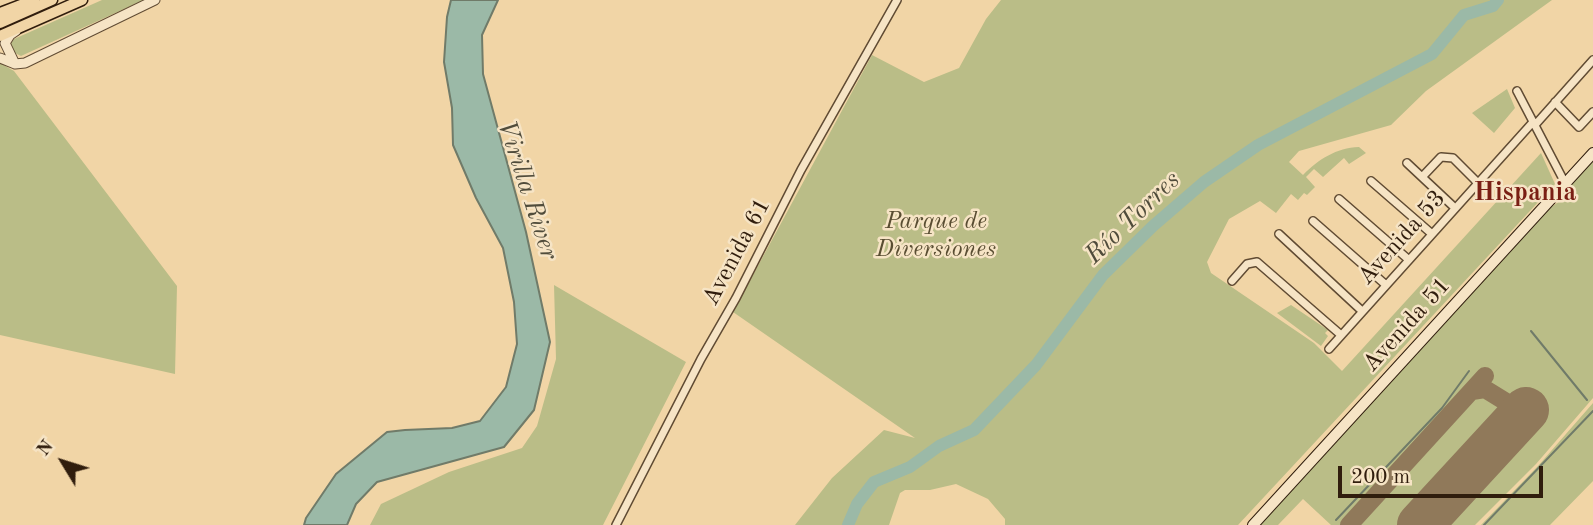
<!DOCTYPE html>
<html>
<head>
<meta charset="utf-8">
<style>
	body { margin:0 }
	#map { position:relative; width:1593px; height:525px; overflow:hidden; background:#f1d5a6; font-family:"Old Standard TT",serif }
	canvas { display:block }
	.north { position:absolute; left:28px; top:427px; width:70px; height:70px; -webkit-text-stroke:5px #f6e4c5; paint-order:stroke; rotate:308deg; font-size:19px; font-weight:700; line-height:28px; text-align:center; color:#301d0d }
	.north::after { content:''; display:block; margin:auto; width:24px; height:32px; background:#301d0d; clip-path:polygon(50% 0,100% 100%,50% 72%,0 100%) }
	.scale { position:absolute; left:1338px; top:466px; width:205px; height:32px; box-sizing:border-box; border:4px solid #301d0d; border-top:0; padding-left:9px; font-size:21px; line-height:24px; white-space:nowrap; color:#301d0d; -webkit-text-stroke:5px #f6e4c5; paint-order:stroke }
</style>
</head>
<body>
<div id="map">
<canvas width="1593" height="525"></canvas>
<div class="north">N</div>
<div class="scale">200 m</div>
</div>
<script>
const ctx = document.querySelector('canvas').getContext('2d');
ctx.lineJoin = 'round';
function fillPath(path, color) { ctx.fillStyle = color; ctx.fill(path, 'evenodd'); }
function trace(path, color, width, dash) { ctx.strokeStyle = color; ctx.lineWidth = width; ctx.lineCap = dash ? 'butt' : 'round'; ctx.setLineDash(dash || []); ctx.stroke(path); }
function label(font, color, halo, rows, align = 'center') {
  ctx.font = font + ' "Old Standard TT",serif'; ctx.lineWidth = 5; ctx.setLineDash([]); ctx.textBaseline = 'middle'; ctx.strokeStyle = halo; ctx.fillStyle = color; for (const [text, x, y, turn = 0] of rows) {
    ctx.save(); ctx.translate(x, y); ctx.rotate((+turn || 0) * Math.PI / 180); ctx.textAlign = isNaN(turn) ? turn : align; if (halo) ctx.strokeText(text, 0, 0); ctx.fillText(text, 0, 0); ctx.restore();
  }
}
const green = new Path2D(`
	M102 0H144L21 56 13 52 10 44 14 39Z
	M1001 0H1552L1426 91 1391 125 1299 151 1289 162 1303 175C1319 159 1336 148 1359 147L1366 153 1349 164 1344 158 1323 177 1314 169 1306 177 1315 187 1307 195 1304 193 1298 200 1291 194 1276 213 1260 201 1229 219 1207 262 1211 273 1314 343 1342 371 1541 153 1555 184 1238 525H1005V519L988 499 956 484 930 490H905L900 493 889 525H795L832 478 884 430 915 438 733 312 872 55 924 82 959 68 986 19Z
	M0 63 14 71 177 286 175 374 0 335Z
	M1507 89 1515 108 1494 133 1472 113Z
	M1593 158V398L1536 464 1475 525H1441L1539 418 1522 402 1486 384 1492 379 1483 371 1341 525H1331L1303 499 1278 525H1260L1547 210 1567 196 1575 178Z
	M554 285 686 362 603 525H370L381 504 449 472 522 448 537 426 556 359Z
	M1291 305 1328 330 1325 333 1328 336 1321 346 1277 313Z
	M1487 396 1502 405 1507 410 1402 525H1357L1472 399Z
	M1593 403V481L1550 525H1481L1538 466Z`);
const water = new Path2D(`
	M451 0H498L482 35 483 74 526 232 550 342 534 410 504 447 377 482 356 504 347 525H304L306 518 336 474 387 432 405 430 452 428 480 421 506 387 517 344 514 302 503 248 476 198 453 145 452 108 444 62 447 17Z`);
const stream = new Path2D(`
	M1531 331 1587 400
	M1336 520 1442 408 1469 371
	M1484 525 1593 411`);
const river = new Path2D(`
	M848 525 857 504 874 482 910 467 939 446 974 430 1036 365 1103 275 1153 226 1204 182 1258 145 1432 54 1464 15 1493 6 1498 0`);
const taxiway = new Path2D(`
	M1472 391 1485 389 1511 405 1514 417 1510 427
	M1349 525 1485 376`);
const runway = new Path2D(`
	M1420 525 1526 410`);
const minor = new Path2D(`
	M1517 91 1565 183
	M1555 102 1579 127 1593 112
	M1535 125 1593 60
	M1407 163 1455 208
	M1423 176 1441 157 1453 158 1478 183
	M1371 181 1432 234
	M1339 199 1409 260
	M1313 221 1386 285
	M1279 234 1362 311
	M1232 281 1247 264 1257 262 1341 335
	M1329 349 1533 122
	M616 525 701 359 736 298 801 170 897 0`);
const tertiary = new Path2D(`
	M0 58 15 64 25 63 155 0
	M15 64 5 43 10 35 16 31`);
const secondary = new Path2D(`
	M1253 525 1593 153`);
const trunk = new Path2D(`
	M0 13 34 0
	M0 23 52 0
	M0 36 82 0`);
const parkNames = [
	["Parque de",936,222],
	["Diversiones",936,250]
];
const streetNames = [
	["Avenida 53",1402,238,-48],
	["Avenida 61",737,252,-62],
	["Avenida 51",1407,325,-48]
];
const waterNames = [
	["Virilla River",527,190,72],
	["Río Torres",1133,218,-44]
];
const neighbourhoodNames = [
	["Hispania",1525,193]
];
fillPath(green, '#babd87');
fillPath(water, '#9bb9a7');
trace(water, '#707b69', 2);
trace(stream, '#707b69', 2);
trace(river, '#9bb9a7', 12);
trace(taxiway, '#90795a', 18);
trace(runway, '#90795a', 46);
trace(minor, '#604b33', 10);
trace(tertiary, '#604b33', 11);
trace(secondary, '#301d0d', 12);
trace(trunk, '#301d0d', 13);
trace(minor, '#f6e4c5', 7);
trace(tertiary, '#f6e4c5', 9);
trace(secondary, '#f6e4c5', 10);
trace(trunk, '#f1d5a6', 10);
label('italic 24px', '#594d32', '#f6e4c5', parkNames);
label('24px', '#301d0d', '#f6e4c5', streetNames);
label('italic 26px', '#504c3b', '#f6e4c5', waterNames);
label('bold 26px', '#7a1f14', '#f6e4c5', neighbourhoodNames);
</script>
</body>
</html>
